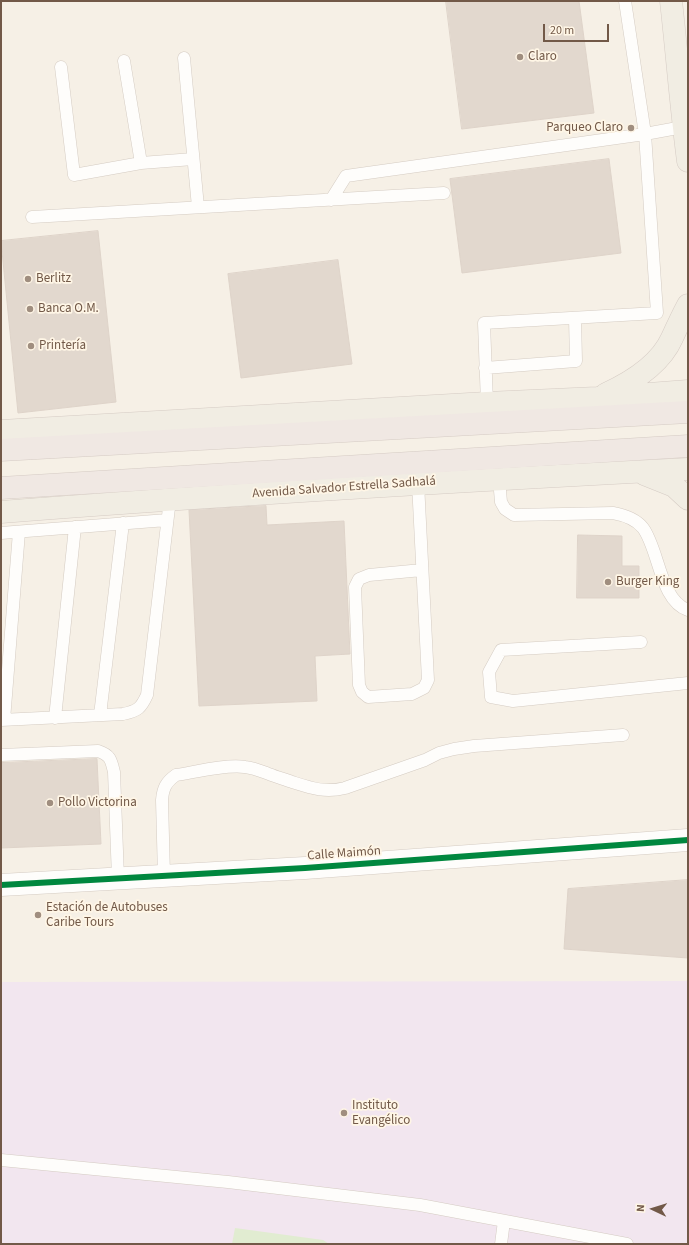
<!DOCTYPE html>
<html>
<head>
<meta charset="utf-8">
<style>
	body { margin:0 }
	#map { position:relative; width:689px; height:1245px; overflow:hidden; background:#f6f0e6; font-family:"Source Sans 3",sans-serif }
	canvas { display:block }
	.frame { position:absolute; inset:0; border:2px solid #725948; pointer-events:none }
	.north { position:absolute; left:633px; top:1189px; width:40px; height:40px; -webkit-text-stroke:3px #fff6e6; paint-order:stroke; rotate:274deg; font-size:11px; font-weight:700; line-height:16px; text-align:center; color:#725948 }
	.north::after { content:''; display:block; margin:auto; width:14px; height:18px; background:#725948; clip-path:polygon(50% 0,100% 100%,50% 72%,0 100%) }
	.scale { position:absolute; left:543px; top:24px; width:66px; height:18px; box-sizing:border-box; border:2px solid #725948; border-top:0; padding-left:5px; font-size:12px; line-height:14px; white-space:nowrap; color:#725948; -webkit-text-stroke:3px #fff6e6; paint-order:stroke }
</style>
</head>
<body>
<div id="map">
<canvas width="689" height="1245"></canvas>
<div class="frame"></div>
<div class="north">N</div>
<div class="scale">20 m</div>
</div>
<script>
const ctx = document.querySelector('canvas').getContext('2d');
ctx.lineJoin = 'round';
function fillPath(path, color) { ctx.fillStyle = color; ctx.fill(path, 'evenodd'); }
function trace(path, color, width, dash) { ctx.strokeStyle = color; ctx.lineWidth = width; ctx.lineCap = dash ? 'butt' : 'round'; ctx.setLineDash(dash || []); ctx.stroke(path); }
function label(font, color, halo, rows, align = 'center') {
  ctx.font = font + ' "Source Sans 3",sans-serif'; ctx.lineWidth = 3.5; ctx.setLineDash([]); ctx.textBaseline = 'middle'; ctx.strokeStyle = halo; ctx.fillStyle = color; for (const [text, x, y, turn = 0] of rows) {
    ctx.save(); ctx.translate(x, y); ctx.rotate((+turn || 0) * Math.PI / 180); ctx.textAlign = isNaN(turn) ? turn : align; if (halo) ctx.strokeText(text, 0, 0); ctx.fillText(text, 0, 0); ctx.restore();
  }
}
const education = new Path2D(`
	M688 981V1244H1V982Z`);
const green = new Path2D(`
	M235 1228 323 1240 329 1244H232Z`);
const building = new Path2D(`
	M446 1H579L594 113 462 129Z
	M609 159 621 253 462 273 450 179Z
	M98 231 116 402 18 413 1 241Z
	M338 260 352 364 241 378 228 274Z
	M266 506 267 525 344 521 350 654 315 656 317 701 199 706 189 510Z
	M578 535 622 536V566H639V598H577Z
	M97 759 101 844 1 848V763Z
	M688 880V958L564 949 568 889Z`);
const lane = new Path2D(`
	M184 58 198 207
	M124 61 141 163
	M61 67 74 175 141 163 193 159
	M331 200 346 176 645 134 683 127
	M32 217 444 193
	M485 368 576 361 575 318
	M487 403 484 323 657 313 645 134 625 1
	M499 479 501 502 505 509 514 515 613 513C624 515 636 519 643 528 659 549 660 601 688 610
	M418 483 428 680 424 688 412 694 368 697 362 692 359 685 355 587 359 579 369 575 422 570
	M1 533 167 520
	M641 642 501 650 489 672 491 697 513 701 688 683
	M100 715 123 523
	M55 718 75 527
	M1 720 123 714C138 711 141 708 147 695L170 499
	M4 720 19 532
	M1 755 98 751C110 755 111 759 114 772L118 878
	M164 876 162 800C163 788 166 782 176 775 195 772 227 764 245 767 254 768 261 771 269 774 276 777 284 779 292 782 311 788 325 793 345 788L425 760 439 753 454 749 474 746 623 735
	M1 1160 228 1182 420 1205 627 1244
	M501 1244 504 1221`);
const street = new Path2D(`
	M1 885 305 868 688 840`);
const primary = new Path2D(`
	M671 1C677 54 681 108 688 161
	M606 394C632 382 660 365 672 338 677 327 682 316 688 305
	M1 431 487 403 597 398 688 391
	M644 474 674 486 688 499
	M1 512C230 494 459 481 688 469`);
const highway = new Path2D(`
	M1 450 688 412
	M1 488 688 446`);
const cycleway = new Path2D(`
	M1 885 305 868 688 840`);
const markers = [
	[520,57,4,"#a08e7f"],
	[631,128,4,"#a08e7f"],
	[28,279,4,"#a08e7f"],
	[30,309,4,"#a08e7f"],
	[31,346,4,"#a08e7f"],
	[608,582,4,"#a08e7f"],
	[50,803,4,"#a08e7f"],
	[38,915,4,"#a08e7f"],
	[344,1113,4,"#a08e7f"]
];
const poiNames = [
	["Claro",528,57],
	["Parqueo Claro",623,128,"right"],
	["Berlitz",36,279],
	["Banca O.M.",38,309],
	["Printería",39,346],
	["Burger King",616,582],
	["Pollo Victorina",58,803],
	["Estación de Autobuses",46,908],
	["Caribe Tours",46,923],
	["Instituto",352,1106],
	["Evangélico",352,1121]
];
const streetNames = [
	["Avenida Salvador Estrella Sadhalá",344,488,-4],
	["Calle Maimón",344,854,-4]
];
fillPath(education, '#f2e6ef');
fillPath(green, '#e1ecd1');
fillPath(building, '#e2d8ce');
trace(building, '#ded3c9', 1);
trace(lane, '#d4cbc2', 13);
trace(street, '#d4cbc2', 23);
trace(primary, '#d5cbc4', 23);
trace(highway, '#d5cbc4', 23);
trace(lane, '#fefdfb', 12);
trace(street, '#fefdfb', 22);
trace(primary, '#f1ede3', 22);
trace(highway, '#f0e8e3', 22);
trace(cycleway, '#00873e', 6);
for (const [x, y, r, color] of markers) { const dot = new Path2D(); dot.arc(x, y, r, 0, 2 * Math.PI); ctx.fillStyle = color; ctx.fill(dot); trace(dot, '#fff6e6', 1.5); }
label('13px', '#725948', '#fff6e6', poiNames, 'left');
label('13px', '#725948', '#fff6e6', streetNames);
</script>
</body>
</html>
